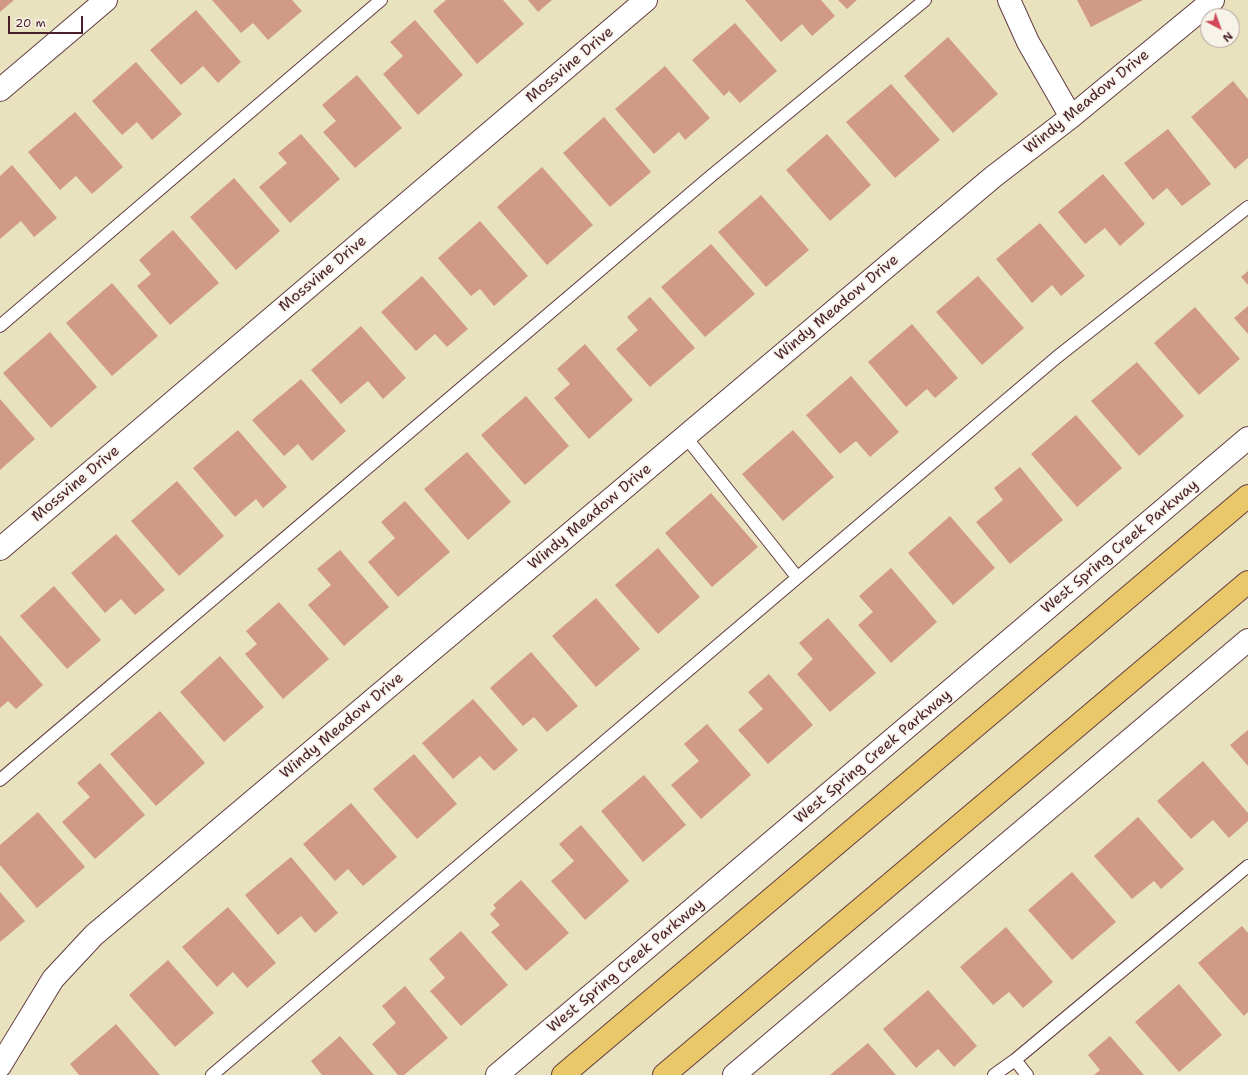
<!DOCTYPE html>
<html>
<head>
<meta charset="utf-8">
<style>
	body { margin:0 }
	#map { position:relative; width:1248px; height:1075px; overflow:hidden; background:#e9e2bf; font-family:"Shantell Sans",sans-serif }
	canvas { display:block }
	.north { position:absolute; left:1200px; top:8px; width:40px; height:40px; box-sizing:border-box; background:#f7f3e8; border:1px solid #b29e9c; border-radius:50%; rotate:139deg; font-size:11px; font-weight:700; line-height:16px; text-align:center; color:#4a1f2b }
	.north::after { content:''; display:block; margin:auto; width:14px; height:18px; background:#d1495b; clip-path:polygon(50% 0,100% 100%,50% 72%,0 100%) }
	.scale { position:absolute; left:8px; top:16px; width:75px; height:18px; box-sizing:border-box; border:2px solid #4a1f2b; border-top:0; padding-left:5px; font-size:12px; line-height:14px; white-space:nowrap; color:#4a1f2b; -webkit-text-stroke:3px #f7f3e8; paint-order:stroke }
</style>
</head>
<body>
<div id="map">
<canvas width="1248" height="1075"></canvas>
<div class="north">N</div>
<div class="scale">20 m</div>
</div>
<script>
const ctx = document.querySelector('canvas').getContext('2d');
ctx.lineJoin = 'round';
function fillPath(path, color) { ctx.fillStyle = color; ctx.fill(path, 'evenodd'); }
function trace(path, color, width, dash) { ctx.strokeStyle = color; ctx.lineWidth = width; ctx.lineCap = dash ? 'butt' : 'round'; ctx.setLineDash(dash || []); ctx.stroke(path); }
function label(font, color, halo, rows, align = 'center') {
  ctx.font = font + ' "Shantell Sans",sans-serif'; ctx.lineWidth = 3.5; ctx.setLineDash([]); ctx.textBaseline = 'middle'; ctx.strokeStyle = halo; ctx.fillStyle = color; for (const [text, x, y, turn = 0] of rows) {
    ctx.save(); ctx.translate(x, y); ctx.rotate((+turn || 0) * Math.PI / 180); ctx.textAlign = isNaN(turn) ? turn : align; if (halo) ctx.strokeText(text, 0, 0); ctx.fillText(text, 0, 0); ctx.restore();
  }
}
const building = new Path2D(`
	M0 0H14L0 12Z
	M212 0H292L302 11 268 40 253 23 241 33Z
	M446 0H503L524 24 477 64 433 11Z
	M528 0H552L538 12Z
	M745 0H821L835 16 812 36 802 24 781 42Z
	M838 0H857L847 9Z
	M1077 0H1143L1091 27Z
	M196 10 241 62 218 83 203 66 181 85 150 50Z
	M415 20 463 75 418 115 383 74 403 56 390 42Z
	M735 23 777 71 740 103 729 91 724 96 692 60Z
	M948 37 998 94 953 133 904 76Z
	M136 62 182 114 152 140 137 122 122 135 92 101Z
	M665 66 710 118 685 140 679 132 654 154 615 109Z
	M357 75 402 128 355 168 323 132 336 121 322 105Z
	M1233 81 1248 99V158L1235 169 1191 117Z
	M891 84 940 140 895 178 846 122Z
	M75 112 123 167 92 194 76 176 60 190 28 152Z
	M604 117 651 172 610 207 563 153Z
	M1168 129 1211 184 1182 206 1167 188 1153 200 1124 163Z
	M301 134 340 179 290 223 259 187 287 163 278 153Z
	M827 134 871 185 830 221 786 170Z
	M12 165 57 218 34 237 21 221 0 239V176Z
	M542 167 593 225 547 265 497 207Z
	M1103 174 1145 224 1120 246 1105 228 1085 244 1058 212Z
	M234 178 280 231 236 270 190 217Z
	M761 195 809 250 766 287 718 232Z
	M480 221 528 276 494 306 480 289 471 296 438 258Z
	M1040 223 1085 276 1061 296 1052 285 1032 303 996 259Z
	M173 230 219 283 170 325 137 286 151 274 139 260Z
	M711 244 755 294 705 337 661 287Z
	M1248 271V285L1241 277Z
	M422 276 468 329 447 347 435 334 416 351 381 312Z
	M978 276 1024 328 982 365 936 312Z
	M112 283 158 336 112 376 66 323Z
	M650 297 695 348 650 387 616 349 638 330 627 317Z
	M1248 306V334L1234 318Z
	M1195 307 1240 359 1199 395 1154 343Z
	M912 324 958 378 935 398 927 389 906 407 868 362Z
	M361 326 406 378 383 399 368 381 341 404 311 370Z
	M50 332 97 387 51 428 3 373Z
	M585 344 633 400 589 439 554 398 570 384 557 369Z
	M1137 362 1184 416 1139 456 1091 401Z
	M851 376 899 432 870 457 856 441 840 454 806 415Z
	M301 379 346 431 312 461 298 444 284 456 252 420Z
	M526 396 569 446 525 485 481 435Z
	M0 399 35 439 0 470Z
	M1076 415 1122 468 1077 507 1031 454Z
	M238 430 287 487 263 508 256 499 235 517 193 468Z
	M793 430 834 477 783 521 742 474Z
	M467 452 511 502 468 540 424 489Z
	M1020 467 1063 520 1010 564 976 522 1003 500 994 488Z
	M177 481 224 536 179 576 131 521Z
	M711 493 758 547 712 587 665 533Z
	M405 501 450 552 398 597 368 562 395 538 381 522Z
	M950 516 995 568 953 605 908 553Z
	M116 534 165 590 135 615 121 599 105 613 71 573Z
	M658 548 700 597 658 634 615 585Z
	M340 550 389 607 344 646 308 605 331 585 317 569Z
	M891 568 937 622 891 663 858 625 873 612 859 596Z
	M54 586 101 640 67 669 20 616Z
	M596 598 640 649 596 687 552 636Z
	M279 602 329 659 283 699 245 654 257 644 246 631Z
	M828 618 876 673 830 712 797 674 813 659 799 643Z
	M0 635 43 685 16 709 8 701 0 708Z
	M531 652 578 706 547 732 534 717 523 726 490 688Z
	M220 656 264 707 224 742 180 692Z
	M769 674 813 725 768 764 738 730 763 709 748 692Z
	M473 699 518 750 494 771 480 756 453 779 422 743Z
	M160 711 205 763 156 806 110 754Z
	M707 724 751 775 701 819 671 785 699 761 684 744Z
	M1248 730V766L1230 745Z
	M414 754 457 804 417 839 373 789Z
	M1203 761 1248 813V821L1229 838 1213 820 1191 839 1157 801Z
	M100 763 145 815 95 859 62 822 90 797 77 783Z
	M644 775 686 825 643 862 601 811Z
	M351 803 397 857 363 886 348 869 335 881 303 844Z
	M38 812 85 867 37 908 0 865V845Z
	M1138 817 1184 869 1161 889 1154 881 1132 899 1094 856Z
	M581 825 629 881 585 920 551 881 574 861 559 844Z
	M291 857 338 913 315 933 301 916 278 935 245 895Z
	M1072 872 1116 922 1072 960 1028 910Z
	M521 880 569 933 526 971 491 932 500 925 490 914 496 908 493 905Z
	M0 892 25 921 0 942Z
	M228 907 276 963 247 988 233 972 217 987 182 947Z
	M1242 926 1248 933V1012L1244 1016 1198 963Z
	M1006 927 1053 982 1023 1008 1009 992 993 1005 960 967Z
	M461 931 508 985 461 1026 430 991 445 978 429 959Z
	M168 960 214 1013 175 1047 129 995Z
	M1179 984 1222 1035 1179 1072 1135 1022Z
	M405 986 448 1038 404 1075H398L372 1044 396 1023 382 1006Z
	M928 990 977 1046 954 1067 938 1049 916 1068 883 1029Z
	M116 1024 160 1075H79L70 1064Z
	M340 1036 374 1075H322L311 1061Z
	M1110 1036 1144 1075H1094L1100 1070 1088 1055Z
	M868 1043 896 1075H830Z`);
const service = new Path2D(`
	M0 326 381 0
	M685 436 797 577
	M0 780 711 176 925 0
	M1015 1060 1248 866
	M212 1075 1057 357 1248 207
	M994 1075 1015 1060 1027 1075`);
const minor = new Path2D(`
	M1009 0 1028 42 1071 117
	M0 90 106 0
	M0 549 646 0
	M0 1066 53 979 94 935 993 177 1071 117 1213 0
	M497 1075 1248 438
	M734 1075 1248 640`);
const primary = new Path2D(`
	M563 1075 1248 496
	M664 1075 1248 582`);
const streetNames = [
	["Mossvine Drive",570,65,-40],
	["Windy Meadow Drive",1087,102,-39],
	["Mossvine Drive",323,274,-40],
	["Windy Meadow Drive",837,308,-40],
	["Mossvine Drive",76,484,-40],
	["Windy Meadow Drive",590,517,-40],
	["West Spring Creek Parkway",1120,547,-40],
	["Windy Meadow Drive",342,726,-40],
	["West Spring Creek Parkway",873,757,-40],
	["West Spring Creek Parkway",626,966,-40]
];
fillPath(building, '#d19a88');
trace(service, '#623c41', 14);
trace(minor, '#623c41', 24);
trace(primary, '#623c41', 24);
trace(service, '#fff', 12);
trace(minor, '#fff', 22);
trace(primary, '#eac769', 22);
label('15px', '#4a1f2b', '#f7f3e8', streetNames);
</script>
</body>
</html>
